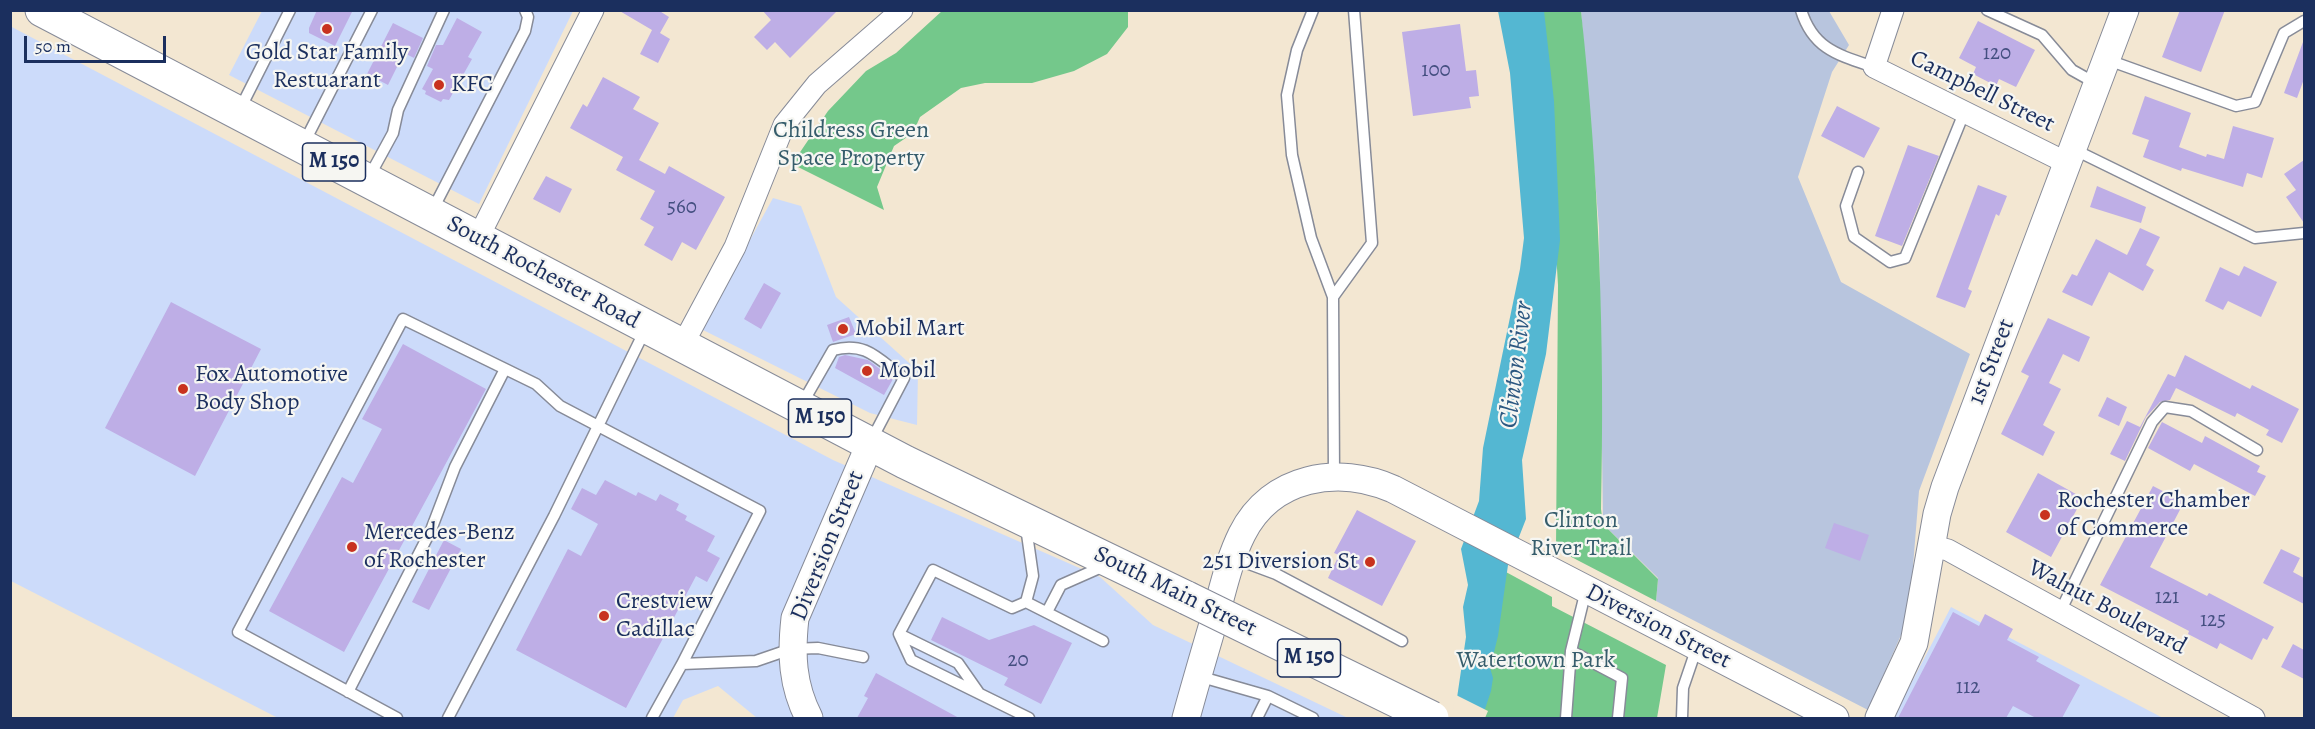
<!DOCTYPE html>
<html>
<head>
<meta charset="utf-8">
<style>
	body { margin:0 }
	#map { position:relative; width:2315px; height:729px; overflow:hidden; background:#f3e7d2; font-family:Alegreya,serif }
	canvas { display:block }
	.frame { position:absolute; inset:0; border:12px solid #1b2f5e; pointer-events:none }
	.scale { position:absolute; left:24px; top:36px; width:142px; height:27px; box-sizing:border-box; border:3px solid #1b2f5e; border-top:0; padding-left:8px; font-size:18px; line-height:21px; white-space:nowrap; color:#1b2f5e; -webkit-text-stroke:4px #f6f6f2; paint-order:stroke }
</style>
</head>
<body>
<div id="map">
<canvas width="2315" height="729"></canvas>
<div class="frame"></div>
<div class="scale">50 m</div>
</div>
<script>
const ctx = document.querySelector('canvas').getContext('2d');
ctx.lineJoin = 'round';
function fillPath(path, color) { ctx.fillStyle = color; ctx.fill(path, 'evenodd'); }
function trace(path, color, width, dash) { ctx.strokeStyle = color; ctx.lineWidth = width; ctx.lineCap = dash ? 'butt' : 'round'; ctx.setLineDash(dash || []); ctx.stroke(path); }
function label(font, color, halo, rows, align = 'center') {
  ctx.font = font + ' Alegreya,serif'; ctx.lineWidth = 4.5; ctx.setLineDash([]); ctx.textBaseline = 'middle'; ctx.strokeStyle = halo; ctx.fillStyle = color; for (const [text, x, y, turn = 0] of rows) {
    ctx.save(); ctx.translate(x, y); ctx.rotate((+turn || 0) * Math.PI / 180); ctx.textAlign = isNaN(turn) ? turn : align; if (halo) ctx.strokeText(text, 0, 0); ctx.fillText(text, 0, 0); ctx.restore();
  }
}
const built = new Path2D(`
	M262 11H573L479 204 229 75Z
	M10 26 833 460 1100 577 1153 625 1348 718H757L718 686 683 700 673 718H278L11 581Z
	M773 198 801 206 836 297 918 371 917 425 870 413 701 329Z
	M1951 607 2163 718H1893Z`);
const industrial = new Path2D(`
	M1581 11H1829L1849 45 1832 72 1798 177 1841 282 1970 354 1919 491 1909 617 1868 710 1656 601 1658 578 1603 524 1599 227Z`);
const green = new Path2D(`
	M942 11H1128V27L1107 54 1074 71 1032 83H985L961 88 920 117 913 133 894 146 877 187 884 210 792 164 828 111 866 71 896 53Z
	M1536 11H1581C1599 176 1605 342 1601 509L1603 524 1658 579 1656 601 1556 549 1558 285 1549 132Z
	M1482 559 1552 597V606L1666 665 1657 718H1467Z`);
const water = new Path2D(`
	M1498 11H1544L1554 101 1560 240 1546 354 1522 460 1526 519 1508 565 1498 636 1490 668 1493 678 1491 691 1482 718H1454L1466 637 1463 607 1468 585 1461 549 1479 501 1483 448 1520 269 1524 238 1510 73Z`);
const pier = new Path2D(`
	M1456 695 1488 711 1485 718H1451Z`);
const building = new Path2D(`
	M317 10H353L335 46 309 33V28Z
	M618 10H658L669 17 660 33 670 39 658 63 640 54 652 30Z
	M762 10H838L790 58 775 42 767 50 754 37 771 20Z
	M2180 10H2225L2201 72 2162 57Z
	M457 18 482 32 468 57 472 59 449 100 443 99 441 102 425 94 426 91 422 89 433 69 427 66 436 45H443Z
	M1978 21 2035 50 2016 87 1999 79 1996 86 1973 74 1976 67 1959 58Z
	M393 23 423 38 414 58 404 53 388 85 367 74Z
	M1460 24 1466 71 1476 70 1479 96 1469 97 1471 108 1413 116 1402 32Z
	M2303 42 2304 79 2297 98 2284 93Z
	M603 77 640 97 633 109 659 123 639 160 665 174 669 166 725 197 696 250 682 242 672 261 644 245 654 227 640 219 655 191 616 170 623 157 570 128 583 104 587 107Z
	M2145 96 2191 113 2179 147 2206 157 2207 154 2224 159 2233 126 2274 138 2262 178 2247 173 2243 187 2182 168 2181 171 2143 157 2149 140 2132 134Z
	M1837 106 1880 128 1864 158 1821 136Z
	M1908 145 1939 156 1902 246 1875 236Z
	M2304 160V223L2286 197 2296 190 2284 174Z
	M546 176 572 189 560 213 533 199Z
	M1978 185 2007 196 1999 216 1996 214 1968 289 1972 291 1965 308 1936 297Z
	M2097 186 2146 207 2141 223 2090 207Z
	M2140 228 2160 237 2146 265 2154 270 2143 291 2109 272 2092 306 2062 292 2072 274 2077 276 2096 239 2127 255Z
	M2244 266 2277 282 2261 317 2228 301 2223 310 2205 301 2220 267 2239 276Z
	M764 283 781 293 761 329 744 319Z
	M171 302 261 349 195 476 105 428Z
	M849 317 856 334 833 342 827 325Z
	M2048 318 2090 337 2079 362 2063 354 2049 383 2061 389 2043 425 2055 432 2043 456 2001 434 2029 376 2021 372Z
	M403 344 486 389 344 652 269 611 342 477 353 483 382 429 362 419Z
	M845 355 868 360 893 379 884 395 835 368 839 357Z
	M2185 355 2250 389 2252 385 2299 409 2282 443 2266 435 2269 430 2237 413 2235 417 2176 388 2170 400 2160 402 2146 417 2125 461 2110 454 2127 421 2140 427 2168 374 2175 377Z
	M2107 397 2127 407 2119 426 2098 416Z
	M2162 422 2202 443 2205 436 2260 466 2257 472 2266 476 2255 496 2194 464 2190 471 2148 448Z
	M2038 473 2083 498 2051 557 2006 532Z
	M605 480 636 496 638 492 656 501 660 494 679 504 676 510 687 516 685 520 715 536 707 551 720 558 707 582 696 576 626 708 516 650 568 549 581 556 598 524 571 509 582 488 596 495Z
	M2153 486 2184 502 2150 567 2207 596 2209 593 2274 627 2267 640 2263 638 2252 660 2220 643 2217 649 2188 634 2189 631 2100 585Z
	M1357 510 1416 541 1382 606 1328 578 1339 555 1334 553Z
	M1834 523 1869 535 1860 561 1825 548Z
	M444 540 461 549 429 610 412 602Z
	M2281 549 2300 558 2293 572 2304 578V604L2263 583Z
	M1953 612 1979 626 1985 614 2013 629 2007 640 2039 657 2036 661 2080 685 2062 718H2036L2013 706 2006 718H1898Z
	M942 617 989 640 1034 625 1072 643 1041 704 1004 685 1008 678 931 640Z
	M2293 644 2304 650V679L2281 667Z
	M876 673 959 718H857L868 698 864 696Z`);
const service = new Path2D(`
	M1313 10 1297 50 1287 95 1292 155 1311 238 1333 297 1334 476
	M1801 10C1813 49 1838 55 1874 67
	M1987 10 2042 35 2072 70 2097 84
	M2108 60 2236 106 2255 102 2284 33 2304 21
	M240 109 290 10
	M304 143 372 10
	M2073 149 2255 238 2304 233
	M1858 172 1846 206 1854 237 1890 262 1905 258 1964 113
	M369 177 393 133 398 110 444 10
	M432 211 525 31 528 17 525 10
	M1333 297 1372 243 1354 10
	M802 404 833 350C866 341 878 359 904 378L871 441
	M1233 558 1276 574 1402 641
	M1026 602 1103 641
	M1047 612 1061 585 1104 566
	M2060 612 2152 422 2165 407 2191 411 2257 450
	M899 634 933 570 1012 608 1026 602 1033 576 1026 527
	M899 634 911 660 1029 718
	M899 634 958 663 979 693
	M1571 651 1622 678 1618 718
	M1198 676 1268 696 1313 718
	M348 692 431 530 455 467 505 369
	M397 718 238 632 403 319 536 384 560 406 760 511 682 664
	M448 718 554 516 645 330
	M652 718 682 664 756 661 791 649 818 648 863 657
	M1257 718 1268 696
	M1566 718 1571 651 1586 590
	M1682 718 1683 688 1697 647`);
const minor = new Path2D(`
	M1893 10 1874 67 2067 163
	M478 238 593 10
	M683 344 735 247 784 125 817 84 902 10
	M1933 546 1948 550 2254 718`);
const tertiary = new Path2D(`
	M809 718C792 685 791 654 795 618L870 444
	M1186 718C1195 685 1205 651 1215 617 1223 589 1229 560 1242 534 1271 476 1338 465 1393 489L1835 718
	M1879 718 1914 643 1937 514 1945 487 2125 10`);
const primary = new Path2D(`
	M42 10 905 462 1187 598`);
const primaryBridge = new Path2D(`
	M1187 598 1432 718`);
const markers = [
	[327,29,6,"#c8321e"],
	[439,85,6,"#c8321e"],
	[843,329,6,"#c8321e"],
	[867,371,6,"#c8321e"],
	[183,389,6,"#c8321e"],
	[2045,515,6,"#c8321e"],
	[352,547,6,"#c8321e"],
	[1370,562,6,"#c8321e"],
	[604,616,6,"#c8321e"]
];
const numberNames = [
	["120",1997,54],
	["100",1436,71],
	["560",682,208],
	["121",2167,598],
	["125",2213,621],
	["20",1018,661],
	["112",1968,688]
];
const shields = [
	[334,162,63],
	[820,418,63],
	[1309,658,63]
];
const shieldNames = [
	["M 150",334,162],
	["M 150",820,418],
	["M 150",1309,658]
];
const poiNames = [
	["Gold Star Family",327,53,"center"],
	["Restuarant",327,81,"center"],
	["KFC",451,85],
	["Mobil Mart",855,329],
	["Mobil",879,371],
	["Fox Automotive",195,375],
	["Body Shop",195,403],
	["Rochester Chamber",2057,501],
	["of Commerce",2057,529],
	["Mercedes-Benz",364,533],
	["of Rochester",364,561],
	["251 Diversion St",1358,562,"right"],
	["Crestview",616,602],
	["Cadillac",616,630]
];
const streetNames = [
	["Campbell Street",1982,92,26],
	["South Rochester Road",543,273,28],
	["1st Street",1992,362,-69],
	["Diversion Street",828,546,-68],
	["South Main Street",1175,592,26],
	["Walnut Boulevard",2107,608,28],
	["Diversion Street",1658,627,27]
];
const parkNames = [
	["Childress Green",851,131],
	["Space Property",851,159],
	["Clinton",1581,521],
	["River Trail",1581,549],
	["Watertown Park",1536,661]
];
const waterNames = [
	["Clinton River",1517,365,-83]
];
fillPath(built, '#ccdbfa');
fillPath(industrial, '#b8c5de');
fillPath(green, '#74c88b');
fillPath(water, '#54b7d2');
fillPath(pier, '#f3e7d2');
fillPath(building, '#beaee6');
trace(service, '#878b98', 13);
trace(minor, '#878b98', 23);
trace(tertiary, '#878b98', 29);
trace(primary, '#878b98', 35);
trace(service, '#fff', 10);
trace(minor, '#fff', 21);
trace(tertiary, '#fff', 27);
trace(primary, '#fff', 33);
trace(primaryBridge, '#878b98', 35, []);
trace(primaryBridge, '#fff', 33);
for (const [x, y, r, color] of markers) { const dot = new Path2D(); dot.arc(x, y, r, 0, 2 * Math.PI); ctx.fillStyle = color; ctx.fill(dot); trace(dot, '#f6f6f2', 2); }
label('21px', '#444f80', null, numberNames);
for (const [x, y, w] of shields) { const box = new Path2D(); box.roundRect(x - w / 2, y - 19, w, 38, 4.5); ctx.fillStyle = '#f6f6f2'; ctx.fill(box); trace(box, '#1b2f5e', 1.5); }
label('bold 22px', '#1b2f5e', null, shieldNames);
label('24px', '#1b2f5e', '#f6f6f2', poiNames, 'left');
label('24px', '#1b2f5e', '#f6f6f2', streetNames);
label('24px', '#365d6c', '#f6f6f2', parkNames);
label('italic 26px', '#2c5881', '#f6f6f2', waterNames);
</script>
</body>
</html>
